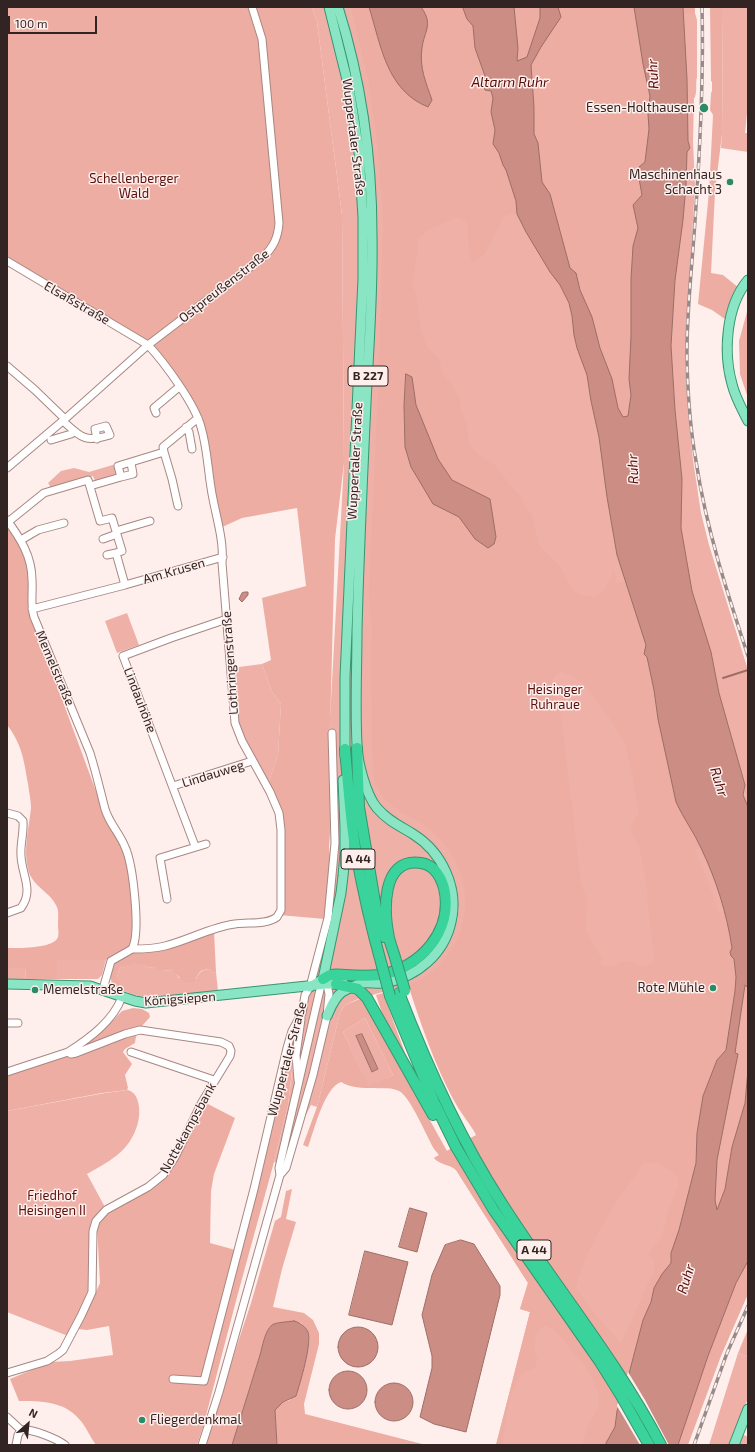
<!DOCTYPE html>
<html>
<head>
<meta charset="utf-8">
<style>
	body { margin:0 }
	#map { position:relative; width:755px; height:1452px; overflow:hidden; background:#feefed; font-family:"Exo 2",sans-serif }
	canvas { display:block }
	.frame { position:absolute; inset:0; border:8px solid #322422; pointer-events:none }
	.north { position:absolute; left:8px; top:1404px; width:40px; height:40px; -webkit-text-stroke:3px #feefed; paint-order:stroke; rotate:27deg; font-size:11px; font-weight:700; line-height:16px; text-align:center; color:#322422 }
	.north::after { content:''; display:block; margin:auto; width:14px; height:18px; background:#322422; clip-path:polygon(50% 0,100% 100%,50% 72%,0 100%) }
	.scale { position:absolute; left:8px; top:16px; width:89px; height:18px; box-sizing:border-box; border:2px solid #322422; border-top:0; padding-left:5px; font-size:12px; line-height:14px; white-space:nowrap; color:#322422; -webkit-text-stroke:3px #feefed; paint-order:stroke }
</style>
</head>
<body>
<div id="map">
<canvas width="755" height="1452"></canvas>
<div class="frame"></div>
<div class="north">N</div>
<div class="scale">100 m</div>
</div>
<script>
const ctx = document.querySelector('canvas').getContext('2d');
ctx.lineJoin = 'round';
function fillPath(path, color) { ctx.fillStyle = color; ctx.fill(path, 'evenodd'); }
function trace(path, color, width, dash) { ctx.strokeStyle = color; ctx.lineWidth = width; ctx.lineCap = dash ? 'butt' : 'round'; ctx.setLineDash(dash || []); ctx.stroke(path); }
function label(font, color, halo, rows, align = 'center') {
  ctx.font = font + ' "Exo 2",sans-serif'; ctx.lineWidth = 3; ctx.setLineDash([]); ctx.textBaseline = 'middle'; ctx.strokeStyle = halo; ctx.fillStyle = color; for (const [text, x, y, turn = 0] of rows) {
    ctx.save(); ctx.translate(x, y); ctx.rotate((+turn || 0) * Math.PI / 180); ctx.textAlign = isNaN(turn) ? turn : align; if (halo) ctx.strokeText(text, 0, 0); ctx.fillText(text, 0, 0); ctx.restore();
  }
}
const green = new Path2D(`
	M312 7H691V13H695L697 20V77C695 84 698 92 694 99L693 142 695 184 685 362 688 413 693 460 701 513 709 545 748 670V1293L721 1352 687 1445H496L530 1312 520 1309 528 1283 456 1170C450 1164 440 1165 434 1158L476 1135 457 1100 411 984 358 999 345 1005 340 1013 317 1107 311 1105 302 1123 290 1166 274 1162 288 1105 296 1041 314 975 333 882 330 719 344 463 342 215 317 22Z
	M723 7H748V103L745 133H748V152L721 148 722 134Z
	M116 464 119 474 95 481 93 476 47 489 50 486 48 483 61 471 74 468 89 472Z
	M127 613 139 645 117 653 105 621Z
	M262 664 272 692 281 704 278 755 267 787 237 723 231 668Z
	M57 960H106L102 975 98 979H57Z
	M137 962 142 963 148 968 153 967 163 971 172 970 175 972 179 978 196 979C199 972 202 970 209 969L213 973 216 972 218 991 148 998 135 995 115 988 118 987 117 976 120 968Z
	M7 968H25L26 979H7Z
	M365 1018 393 1075 369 1087 343 1032ZM362 1034 378 1069 373 1072 356 1037Z
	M128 1090C136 1093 138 1099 139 1107 141 1125 131 1145 116 1156 107 1163 97 1168 87 1174L106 1209 97 1216 89 1298 68 1336 7 1312V1111L105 1093Z
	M738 1353 748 1357V1398L736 1431 748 1437V1445H709Z`);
const forest = new Path2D(`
	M7 7H312L317 22 342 215 344 463 335 539 330 730 331 820 329 847 331 870 325 919 279 915 282 822 267 787 278 755 281 704 272 692 262 664 271 660 262 598 306 586 297 508 242 518 220 528 202 427 156 352 7 260Z
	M351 7H369L385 61 432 100C426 83 419 66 422 48 424 31 434 25 421 7H463L467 19 473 26 475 48 493 98 491 112 495 130 493 144 499 153 503 165 506 170 516 201 517 214 507 215 502 219 489 246 484 254 473 262C466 250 470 235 467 222L456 217C442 225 427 228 417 240L418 249 412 283 416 293 421 332 427 347 439 359 442 372 459 396 461 412 467 423V430L469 443 475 452 496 466 508 483 523 499 525 506 531 514 539 545 560 566 568 582 575 592 586 597 596 596 604 590 614 570 617 583 625 581 646 645 644 654 647 657 671 780 681 814 701 846 695 850 710 887 718 913 724 912 732 948 730 952 731 956 734 958 736 977 735 991 726 1050 717 1060 703 1096 697 1133 696 1163 679 1230 671 1253V1263L662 1274 654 1288 651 1302 643 1320 625 1389 617 1411 615 1427 606 1443V1445H582L589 1423 598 1407 599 1400 598 1392 594 1382 585 1366 554 1329 545 1326 539 1329C534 1341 532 1346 538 1358L534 1369C530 1370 525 1371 522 1374 511 1382 503 1430 503 1445H496L530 1312 520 1309 528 1283 456 1170C450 1164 440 1165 434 1158L439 1155 434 1149C427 1137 410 1096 399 1091 391 1087 382 1089 374 1088 362 1088 351 1088 341 1082 324 1088 314 1131 308 1147L303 1145 317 1107 340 1013 345 1005 362 998 447 1151 477 1135C469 1123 460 1112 453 1099 434 1063 421 1024 408 985 430 978 445 961 456 941 460 935 461 928 463 921 471 886 457 851 429 829 403 809 381 809 373 773L371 661 372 629 369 593 380 344 383 217 378 149 369 83ZM406 374 412 377 416 405 438 459 452 480 490 499 496 537 475 539 460 517 433 504 420 485 411 467 405 447 404 406ZM562 672 573 677 582 682 610 719 625 744 631 768 639 814 631 826 632 833 639 845 646 883 649 916 654 955 653 963 650 965 639 966 633 961 620 962 615 966H603L599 963 602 959 593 944 586 930 587 900 581 883 562 725 558 702 552 681 555 675ZM365 1018 393 1075 369 1086 343 1032ZM650 1163H657L671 1171 678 1178V1186L671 1203 661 1238 649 1254 654 1261V1271L621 1343 595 1314 576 1288C583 1258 602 1226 618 1199 624 1190 632 1181 638 1171L643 1164Z
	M514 7H540V18L527 57 517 61 518 48Z
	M558 7H634L643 64 650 96 648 114 649 129 645 162 639 167 638 173 642 195 633 205 638 228 633 246 631 279V336L629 379 631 395 628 416 623 417 620 412 592 317 580 290 576 273 570 268 550 194 542 182 538 143 534 134V107L531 65 541 47 561 17Z
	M683 7H695V13L684 14Z
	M710 7H723L722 134 715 192 711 273 723 275 739 288 729 322 712 310 698 304 709 192 713 115 710 110 711 93 712 91V82L711 81Z
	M748 308V398L740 374 739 341Z
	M7 524 23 549 30 573 32 618 100 802 127 861 132 891 135 933 131 945 106 960H57V979H26L25 968H7V948C18 948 54 949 58 937 59 934 58 928 58 925 58 919 59 912 57 907 50 891 32 887 28 869 23 848 29 829 31 808 31 801 29 792 28 784 24 761 22 744 7 725Z
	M214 931 216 972 213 973 209 969C198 970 199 974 194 982H184L172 970 163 971 158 970 153 967 148 968C137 958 132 966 120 968L117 976 120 984 118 987 115 988C108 980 111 972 114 962L124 956 135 952Z
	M383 993 405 1053H403L382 1013 376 995Z
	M133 1008 142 1009 149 1013 150 1017C142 1026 136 1031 135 1043L125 1049 123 1052 132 1064 125 1075 128 1088 127 1090 102 1093 7 1111V1074L50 1060 108 1025 122 1011Z
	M297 1027 288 1105 274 1162 237 1297 203 1427 197 1445H96C90 1437 86 1426 79 1419 64 1401 40 1401 19 1401L10 1379 51 1362 70 1361 113 1355 109 1326 87 1330 78 1329 87 1312 100 1283 97 1226 101 1217 163 1177 204 1102 235 1118 214 1174 211 1191 210 1243 239 1251 284 1053Z
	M292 1189 286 1219 296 1222 282 1269 273 1307 304 1313 313 1320 319 1333V1344L304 1404 305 1414 426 1445H277L275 1410 283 1402 290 1400 309 1342 308 1332 301 1323C294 1324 278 1322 272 1325 265 1329 262 1348 260 1355L232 1445H204L251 1303 275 1221 281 1217 286 1191Z
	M748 1261V1294L721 1356 688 1445H678L708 1356 736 1283Z
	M748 1329V1357L738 1353Z`);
const water = new Path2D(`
	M369 7H421C434 25 424 31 422 48 419 67 426 83 432 100L428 107C386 90 381 45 369 7Z
	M463 7H514L518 48 517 61 527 57 540 18V7H558L561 17 541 47 531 65 534 107V134L538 143 542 182 550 194 570 268 576 273 580 290 592 317 600 348 612 379 618 408 623 417 628 416 631 395 629 379 631 336V279L633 246 638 228 633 205 642 195 638 173 639 167 645 162 649 129 648 114 650 96 643 64 634 7H683L687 79 688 141 690 148 687 152 686 185 683 220 675 280 671 346 675 410 682 479 681 528 692 591 711 652 719 693 745 785 743 795 748 807V988L745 985 735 1053 738 1054 717 1160 715 1200 717 1210 725 1189 732 1147 745 1103 748 1070V1261L736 1283 708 1356 678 1445H606V1443L615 1427 617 1411 625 1389 643 1320 651 1302 654 1288 662 1274 671 1263V1253L679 1230 696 1163 697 1133 703 1096 717 1060 726 1050 735 991 736 977 734 959 731 956 730 952 732 948C727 914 716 879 701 848 694 832 683 818 676 802L658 719 654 690 647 657 644 654 646 645 617 555 607 497 599 437 591 401 587 375 577 348 574 335 572 316 569 303 560 285 550 272 526 232 517 214 516 201 506 170 503 165 499 153 493 144 495 130 491 112 493 98 491 91 485 90 483 85 485 76 475 48 473 26 467 19Z
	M406 374 412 377 416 405 438 459 452 480 490 499 496 537 494 544 488 548 475 539 459 517 433 504 411 467 405 447 404 406Z
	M245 592H248V595L242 602 239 599 242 593Z
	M362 1034 378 1069 372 1072 356 1036Z
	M410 1208 427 1213 417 1252 399 1247Z
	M461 1240 474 1244 500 1286V1295L466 1432 434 1424 420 1417 432 1368V1356L422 1315 432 1275 445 1245Z
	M365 1251 408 1262 392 1325 349 1315Z
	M294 1321C300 1323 305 1326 308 1332 312 1344 300 1383 296 1396L283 1402 275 1410 277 1445H232L260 1355C262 1348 265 1330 272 1325 277 1322 287 1322 294 1321Z
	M338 1347a20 20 0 1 1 40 0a20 20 0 1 1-40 0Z
	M329 1390a19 19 0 1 1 38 0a19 19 0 1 1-38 0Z
	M375 1402a19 19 0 1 1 38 0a19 19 0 1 1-38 0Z`);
const pier = new Path2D(`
	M628 1372 645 1400 669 1445H640L617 1406Z`);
const stream = new Path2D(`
	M723 678 748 670`);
const minor = new Path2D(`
	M7 261 148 345C164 362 195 404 201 427 208 450 208 476 213 499 217 520 224 542 222 563L235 723 242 741 270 792 279 813 281 830V910L277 917C266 925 249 922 235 924 211 927 189 940 165 946 154 949 143 949 132 949
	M7 366 35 390 65 419
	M156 413 154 408 179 387
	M63 421C81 437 84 443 110 435L106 426 95 429 97 439
	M186 427 189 432 192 449
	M51 440 71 434 74 431
	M164 452 172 479 178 506
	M7 468 65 419 148 345 262 258C273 248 278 238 279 223L262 39 252 7
	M121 477 133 474 131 463
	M90 486 121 477 118 466 164 452 163 447 198 418
	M7 520C20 538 32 556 32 580 33 592 30 605 34 617L90 753C96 772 100 790 105 809 109 823 120 834 125 847 133 864 141 933 132 949L111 961 103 989
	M8 522 44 493 88 480 100 521 112 518 122 551 116 553 125 585
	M116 531 150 521
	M103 539 117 534
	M21 540 38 530 64 523
	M107 555 116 553
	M32 609 125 585 223 557
	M173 786 252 761
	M7 813 18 816 23 821C24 833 20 844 21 856 22 876 34 890 21 908L7 913
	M195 846 123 656 171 638 227 619
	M167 899 160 858 206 844
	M7 1023H18
	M131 1052 214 1080
	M7 1072 68 1052C90 1038 113 1021 122 997
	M298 1080 296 1055 301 1019
	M280 1175 279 1168 284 1146 322 981
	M7 1373 47 1361 58 1354 63 1350 81 1316 92 1292 93 1231 96 1221 106 1210 148 1187 163 1175 175 1157 202 1102 230 1056 231 1051 229 1046 221 1042 140 1030 125 1034 76 1053 71 1054 68 1052
	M173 1379 204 1381 254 1189 287 1048 292 1031 302 1013 305 995 310 987 313 975 328 918 335 843 332 733
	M7 1417 21 1430C31 1428 57 1439 65 1445
	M16 1445 18 1435 21 1430
	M202 1445 219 1392 280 1175 286 1168 313 1075 327 1016 329 994 328 989 324 981`);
const major = new Path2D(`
	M329 7 349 88 359 152 363 218V279L360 343 345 677V756
	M748 280C726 306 723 352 732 384 735 397 742 409 748 421
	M7 984 90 986 135 1001 146 1003 326 984H344
	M310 987 323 979 341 893 343 876 345 853V827L343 780
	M327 1016C331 1007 334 998 342 992 347 989 356 985 362 983 369 982 377 984 385 983 417 977 444 954 451 922 459 888 442 852 413 834 400 826 387 820 377 808 366 795 357 761 357 744 355 706 357 668 357 631 359 548 363 465 367 382 370 333 373 284 372 235 372 159 361 80 338 7
	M734 1445 748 1409`);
const highway = new Path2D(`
	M357 748 359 807 376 908 384 937
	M345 749C348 782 350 815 355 847 362 887 371 927 382 966
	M323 979C326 978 328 975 331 975 336 974 342 975 346 975 357 976 369 976 380 975 420 968 454 931 444 888 441 877 434 865 421 863 380 857 384 913 389 938 391 946 394 953 396 961
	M336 984 358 989 367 998 433 1115
	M399 993C427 1066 459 1137 501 1202 553 1284 616 1359 661 1445
	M390 996 434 1102 456 1147 493 1209 600 1362 620 1394 649 1445`);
const rail = new Path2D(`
	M702 7C704 79 700 150 695 221 692 268 686 316 687 363 688 396 690 429 696 461 706 528 727 592 748 656
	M694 1445 727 1353 748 1306`);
const highwayBridge = new Path2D(`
	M396 961 405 991
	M382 966 390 996`);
const markers = [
	[704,108,5,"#288c66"],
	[730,182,4,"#288c66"],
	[713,988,4,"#288c66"],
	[35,990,4,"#288c66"],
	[142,1420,4,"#288c66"]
];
const shields = [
	[368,376,40],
	[358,859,34],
	[534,1250,34]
];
const shieldNames = [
	["B 227",368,376],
	["A 44",358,859],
	["A 44",534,1250]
];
const poiNames = [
	["Essen-Holthausen",695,108],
	["Maschinenhaus",722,175],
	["Schacht 3",722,190],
	["Rote Mühle",705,988],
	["Memelstraße",43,990,"left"],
	["Fliegerdenkmal",150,1420,"left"]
];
const streetNames = [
	["Wuppertaler Straße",354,137,83],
	["Ostpreußenstraße",224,286,-38],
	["Elsaßstraße",77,303,30],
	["Wuppertaler Straße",355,461,-87],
	["Am Krusen",174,571,-16],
	["Lothringenstraße",230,663,-94],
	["Memelstraße",55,668,67],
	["Lindauhöhe",140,700,69],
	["Lindauweg",213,774,-17],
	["Königsiepen",180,999,-4],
	["Wuppertaler Straße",287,1059,-75],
	["Nottekampsbank",188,1128,-61]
];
const parkNames = [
	["Schellenberger",134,179],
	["Wald",134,194],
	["Heisinger",555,690],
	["Ruhraue",555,705],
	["Friedhof",52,1196],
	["Heisingen II",52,1211]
];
const waterNames = [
	["Ruhr",653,74,-93],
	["Altarm Ruhr",510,82],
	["Ruhr",633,469,-92],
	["Ruhr",719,782,72],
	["Ruhr",686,1279,-73]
];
fillPath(green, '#eeb0a7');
fillPath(forest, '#edada3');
fillPath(water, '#cb8d84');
trace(water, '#9d6e67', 1);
fillPath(pier, '#feefed');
trace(stream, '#9d6e67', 2);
trace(minor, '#a88782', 9);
trace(major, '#379671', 11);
trace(highway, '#379671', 12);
trace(minor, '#fff', 7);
trace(major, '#89e5c3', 9);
trace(highway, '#3ad39b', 10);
trace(rail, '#988a88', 3.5);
trace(rail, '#feefed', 2, [6]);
trace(highwayBridge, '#379671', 12, []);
trace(highwayBridge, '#3ad39b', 10);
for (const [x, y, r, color] of markers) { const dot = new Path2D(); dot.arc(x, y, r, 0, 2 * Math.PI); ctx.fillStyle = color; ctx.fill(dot); trace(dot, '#feefed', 1.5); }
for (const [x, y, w] of shields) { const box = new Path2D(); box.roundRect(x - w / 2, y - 10, w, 20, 3); ctx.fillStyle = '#feefed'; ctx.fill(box); trace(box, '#322422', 1); }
label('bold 12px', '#322422', null, shieldNames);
label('13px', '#322422', '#feefed', poiNames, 'right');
label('13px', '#322422', '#feefed', streetNames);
label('13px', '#5a0f0b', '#feefed', parkNames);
label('italic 14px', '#580d09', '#feefed', waterNames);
</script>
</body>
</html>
